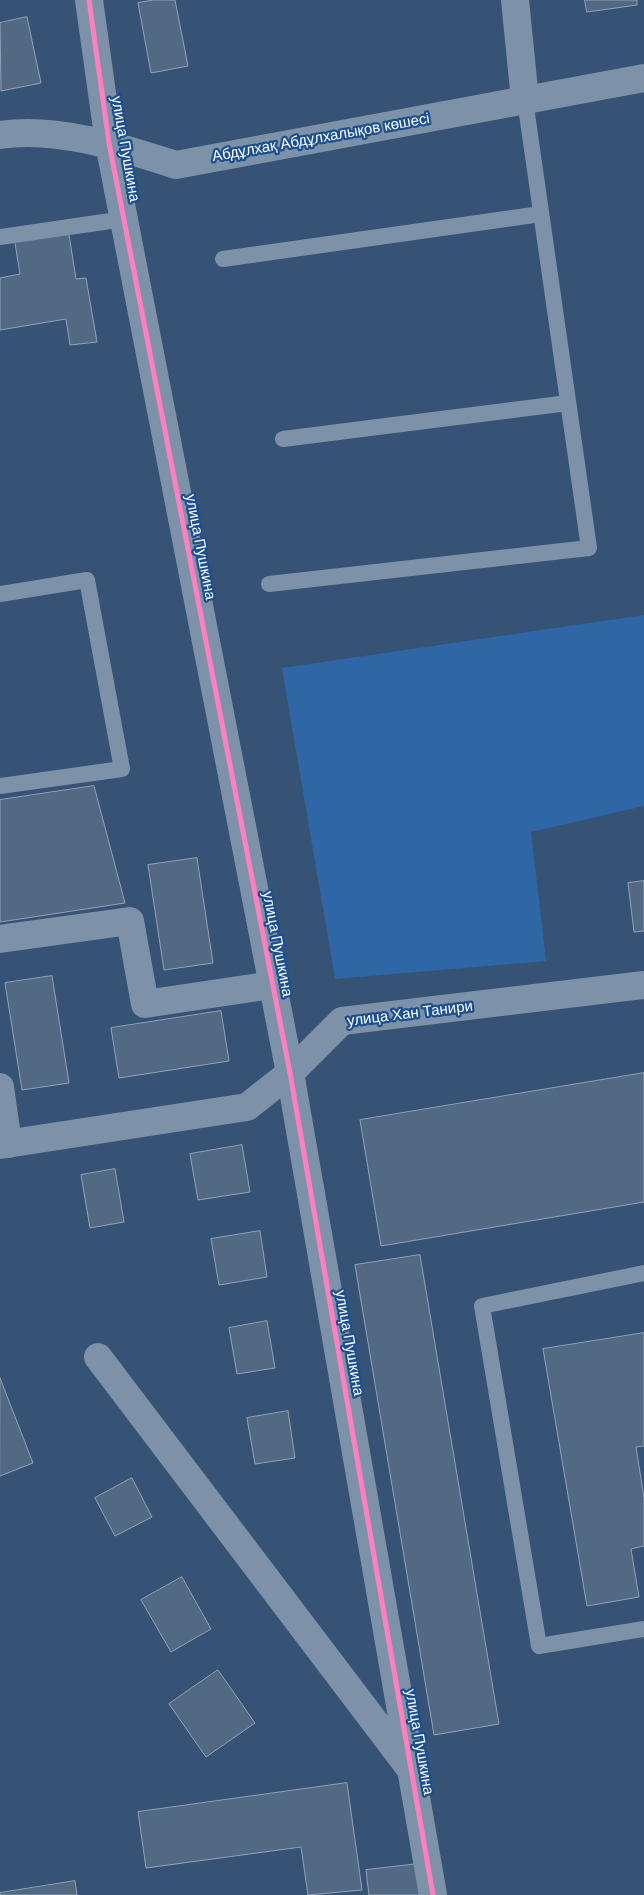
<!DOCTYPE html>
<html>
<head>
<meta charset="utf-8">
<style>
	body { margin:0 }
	canvas { display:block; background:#365274 }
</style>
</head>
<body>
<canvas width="644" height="1895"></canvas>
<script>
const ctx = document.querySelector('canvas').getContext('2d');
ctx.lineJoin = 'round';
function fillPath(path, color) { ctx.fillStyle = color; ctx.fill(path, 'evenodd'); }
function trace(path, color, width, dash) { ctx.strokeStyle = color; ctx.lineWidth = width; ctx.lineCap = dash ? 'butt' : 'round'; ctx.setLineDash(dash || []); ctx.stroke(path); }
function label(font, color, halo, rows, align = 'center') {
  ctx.font = font + ' Arial,sans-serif'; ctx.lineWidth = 4.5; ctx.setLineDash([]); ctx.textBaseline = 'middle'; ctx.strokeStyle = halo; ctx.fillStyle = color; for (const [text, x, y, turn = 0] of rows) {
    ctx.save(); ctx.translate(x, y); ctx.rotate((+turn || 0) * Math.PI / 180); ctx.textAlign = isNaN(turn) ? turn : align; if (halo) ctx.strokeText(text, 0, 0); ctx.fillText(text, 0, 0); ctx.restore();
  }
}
const green = new Path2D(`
	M644 615V806L531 832 546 961 335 979 282 668Z`);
const building = new Path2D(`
	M154 0H175L188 66 151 73 138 3Z
	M585 0H637V5L587 12Z
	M27 17 41 83 1 91 0 23Z
	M68 228 76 279 86 278 97 342 70 345 66 319 0 330V278L20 274 14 237Z
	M94 786 125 903 0 922V800Z
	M197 858 213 963 164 970 148 865Z
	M644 881V931L634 932 628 883Z
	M52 976 69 1083 22 1090 5 983Z
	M221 1011 229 1061 119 1078 111 1028Z
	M644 1073V1202L381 1246 360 1120Z
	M242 1145 250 1192 198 1200 190 1154Z
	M115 1169 124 1222 90 1228 81 1175Z
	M260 1231 267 1277 219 1285 211 1239Z
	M420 1255 499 1724 434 1735 355 1265Z
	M267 1321 275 1368 237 1374 229 1328Z
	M644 1333V1446L636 1447 644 1498V1546L631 1549 639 1597 587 1606 543 1349Z
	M0 1378 33 1463 0 1476Z
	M288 1411 295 1458 255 1464 247 1418Z
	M132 1478 152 1517 115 1536 95 1498Z
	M182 1577 211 1629 171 1652 141 1600Z
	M218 1670 255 1723 206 1757 169 1704Z
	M347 1783 362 1890 308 1895 301 1847 146 1868 138 1812Z
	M418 1864 422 1895H369L366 1870Z
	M75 1881 77 1895H0V1893Z`);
const service = new Path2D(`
	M0 237 124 219
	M223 259 541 214
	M283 439 568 403
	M269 584 589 548 525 100
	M0 594 87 580 122 769 0 786
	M644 1273 482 1306 539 1646 644 1629`);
const minor = new Path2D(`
	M89 0 109 143 290 1073 433 1895
	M515 0 525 100
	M0 135C56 126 123 148 176 165L644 78
	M0 939 130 921 145 1004 272 985
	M0 1087 8 1144
	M98 1357 409 1767`);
const tertiary = new Path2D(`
	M0 1145 247 1107 290 1073 342 1021 644 985`);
const cycleway = new Path2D(`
	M89 0 109 143 290 1073 433 1895`);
const streetNames = [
	["Абдұлхақ Абдұлхалықов көшесі",321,138,-10],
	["улица Пушкина",125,149,80],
	["улица Пушкина",200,547,79],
	["улица Пушкина",277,944,79],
	["улица Хан Танири",410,1014,-7],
	["улица Пушкина",349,1343,80],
	["улица Пушкина",419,1742,80]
];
fillPath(green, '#2f66a5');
fillPath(building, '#526984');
trace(building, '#92a2b6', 1);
trace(service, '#7d92a8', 16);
trace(minor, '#7d92a8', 28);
trace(tertiary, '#7d92a8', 28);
trace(cycleway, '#ff80c0', 5);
label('15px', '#fff', '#1b4f8f', streetNames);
</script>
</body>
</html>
